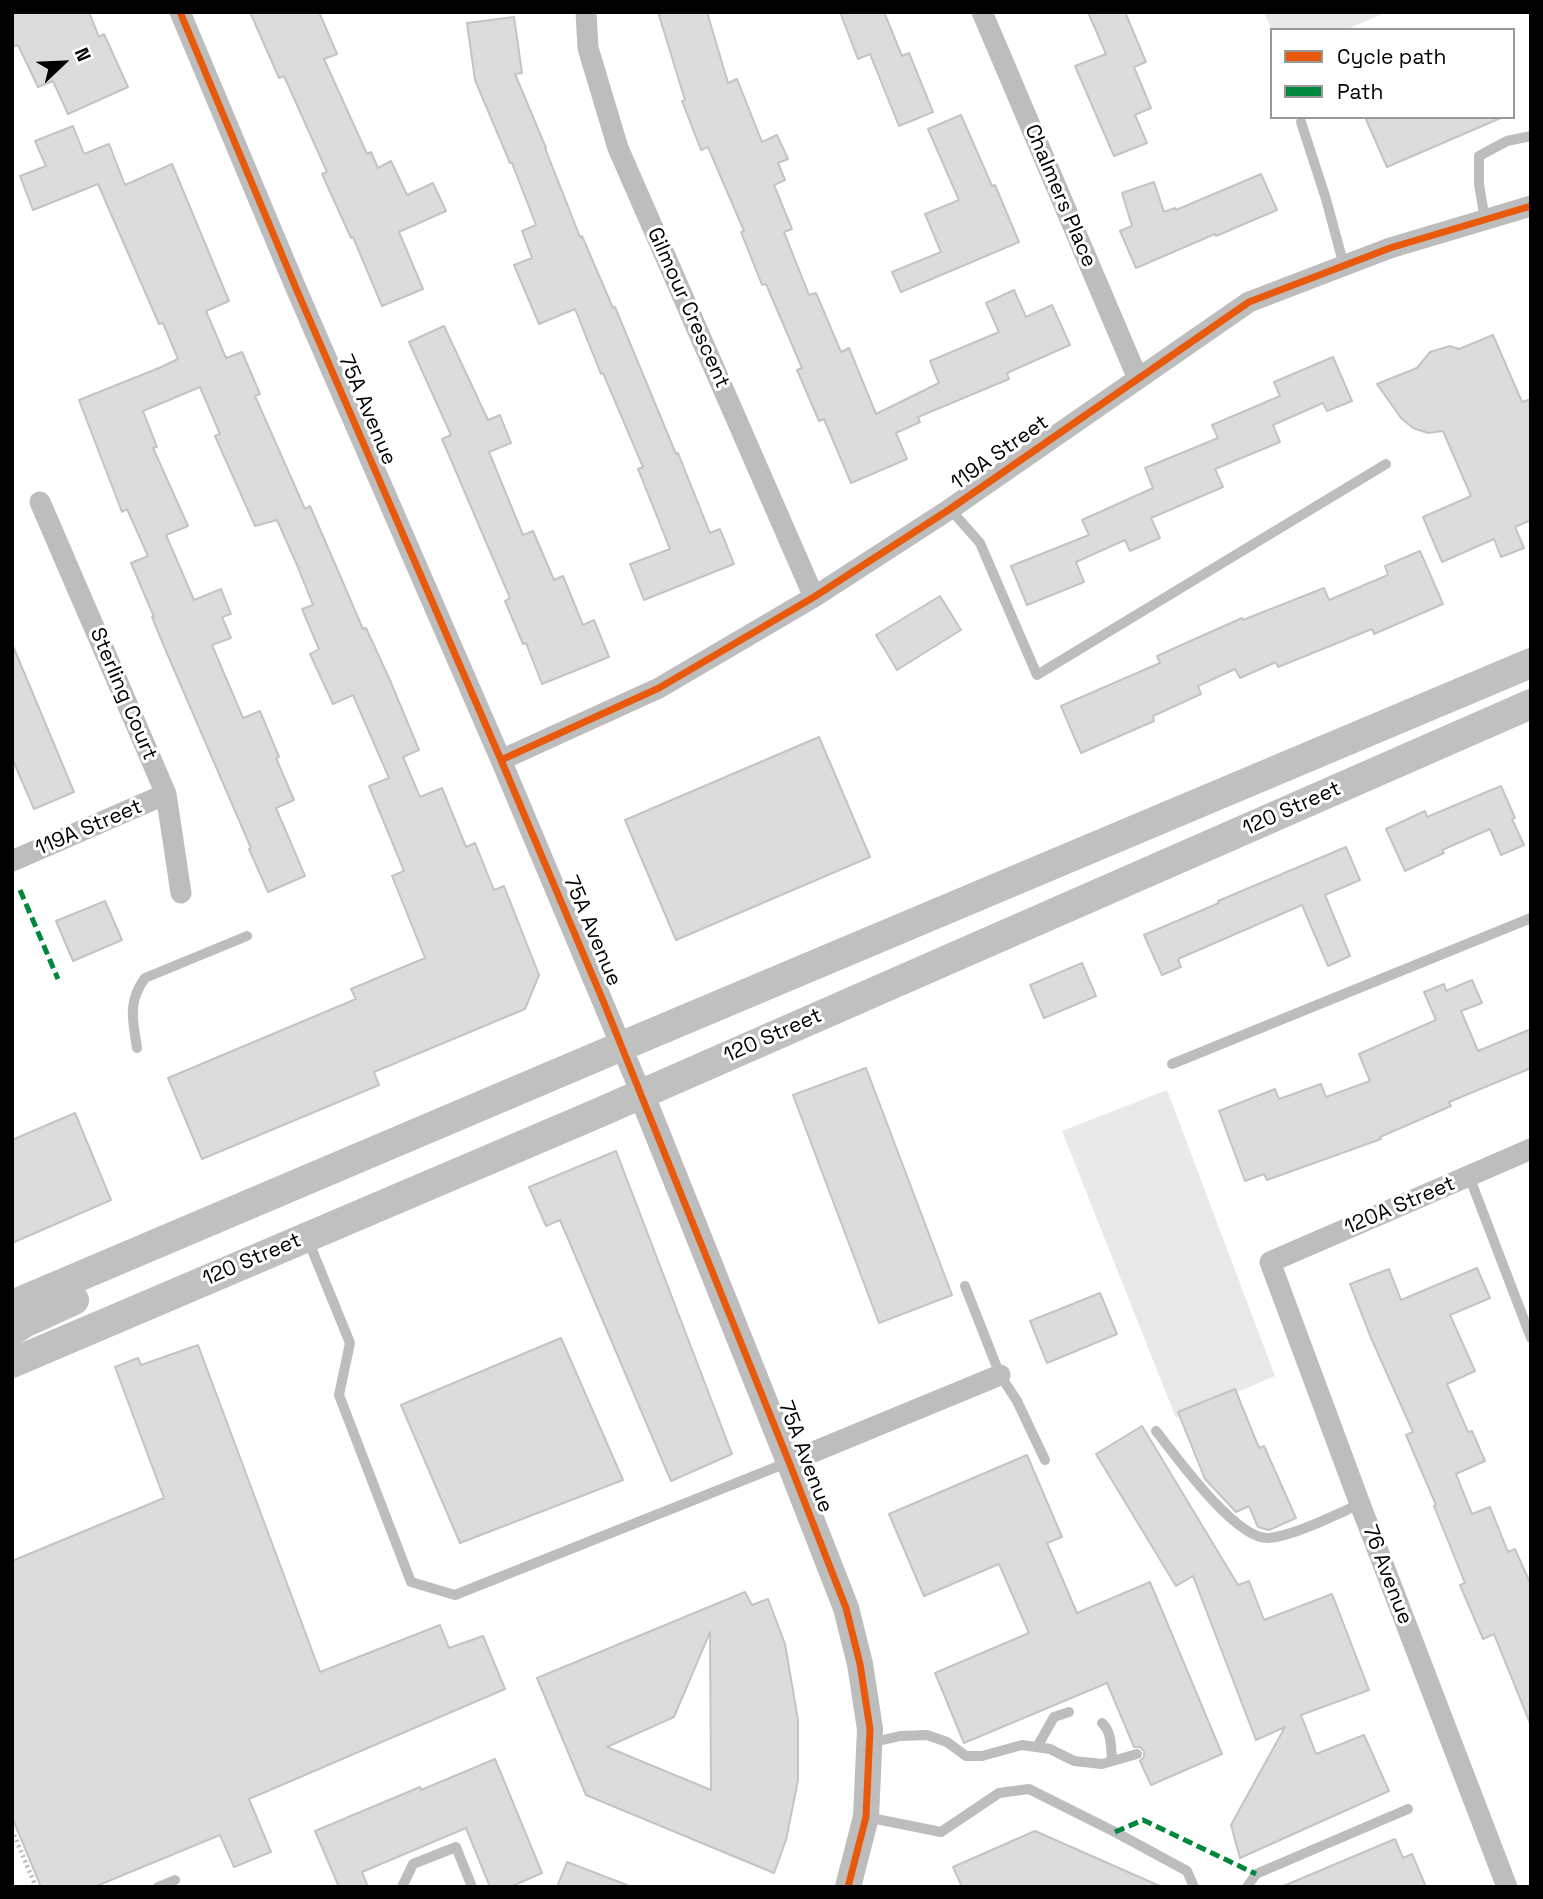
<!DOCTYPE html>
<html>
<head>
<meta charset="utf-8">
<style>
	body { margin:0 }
	#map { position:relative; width:1543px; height:1899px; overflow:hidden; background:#fff; font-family:"Space Grotesk",sans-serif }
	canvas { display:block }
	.frame { position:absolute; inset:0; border:14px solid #000; pointer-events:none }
	.legend { position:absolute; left:1270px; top:28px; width:245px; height:91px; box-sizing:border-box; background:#fff; border:2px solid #999; margin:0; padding:9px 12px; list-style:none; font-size:21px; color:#000 }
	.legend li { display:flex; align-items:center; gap:14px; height:35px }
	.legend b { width:35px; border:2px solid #999 }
	.north { position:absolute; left:28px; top:28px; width:70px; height:70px; -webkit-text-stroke:5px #fff; paint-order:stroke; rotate:67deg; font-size:19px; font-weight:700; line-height:28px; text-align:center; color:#000 }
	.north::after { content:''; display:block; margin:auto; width:24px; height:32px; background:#000; clip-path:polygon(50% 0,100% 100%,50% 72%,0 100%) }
</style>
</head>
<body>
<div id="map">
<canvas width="1543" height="1899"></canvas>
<div class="frame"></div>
<ul class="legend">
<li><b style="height:9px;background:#e8590c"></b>Cycle path</li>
<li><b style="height:9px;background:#00873e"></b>Path</li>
</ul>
<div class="north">N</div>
</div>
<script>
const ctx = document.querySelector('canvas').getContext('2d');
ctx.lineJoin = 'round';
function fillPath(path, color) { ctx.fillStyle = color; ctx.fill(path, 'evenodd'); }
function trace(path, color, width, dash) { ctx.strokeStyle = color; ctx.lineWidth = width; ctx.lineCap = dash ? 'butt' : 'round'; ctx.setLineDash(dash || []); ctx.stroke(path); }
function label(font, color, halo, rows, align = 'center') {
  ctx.font = font + ' "Space Grotesk",sans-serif'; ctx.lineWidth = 6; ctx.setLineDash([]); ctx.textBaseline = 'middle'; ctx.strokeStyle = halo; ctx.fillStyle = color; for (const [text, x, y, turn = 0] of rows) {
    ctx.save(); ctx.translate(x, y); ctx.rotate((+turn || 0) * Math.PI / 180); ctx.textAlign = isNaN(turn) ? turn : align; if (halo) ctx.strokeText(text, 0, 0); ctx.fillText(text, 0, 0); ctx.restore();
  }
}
const green = new Path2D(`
	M1264 12H1387L1345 30 1272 31Z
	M1167 1090 1275 1376 1176 1418 1062 1131Z`);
const building = new Path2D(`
	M12 12H89L99 37 104 34 128 87 68 114 53 81 38 87 18 45 12 47Z
	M250 12H319L337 54 324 59 367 154 371 152 378 168 391 161 407 195 433 183 446 211 399 232 423 289 382 306 353 237 351 238 322 174 327 172 284 76 279 78Z
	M658 12H707L728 83 737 79 762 142 777 135 788 159 778 163 785 180 774 185 792 229 784 232 809 295 816 293 841 352 849 348 876 414 939 383 930 361 999 332 986 303 1014 290 1026 317 1052 305 1070 345 1007 373 1009 379 918 417 920 422 896 433 907 459 851 483 824 419 819 421 797 370 802 368 766 284 762 285 741 232 744 231 708 147 701 150 682 101 685 100Z
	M840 12H884L902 56 909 53 933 112 899 126 870 54 858 59Z
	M1088 12H1125L1146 62 1134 67 1151 108 1135 115 1147 143 1114 156 1075 66 1106 54Z
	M514 17 522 73 515 74 546 148H545L580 237 582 236 613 308 615 307 676 454 678 453 710 533 720 529 734 564 644 600 630 564 670 549 638 469 643 467 603 373 601 374 575 309 539 324 514 265 532 258 522 231 536 225 512 163H510L475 80 467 23Z
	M961 115 992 186 995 185 1019 242 901 292 892 272 941 252 925 214 959 200 928 129Z
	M1365 117H1503L1387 167Z
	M73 126 84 154 109 144 125 185 172 164 229 301 206 311 226 358 242 352 260 394 255 396 305 509 310 506 363 629 366 628 389 678 419 750 403 757 420 797 442 788 466 847 475 843 494 890 504 886 539 975 525 1009 374 1072 379 1085 202 1159 168 1078 356 999 351 989 425 958 392 876 404 871 369 786 389 778 353 695 333 704 310 654 319 649 302 609 313 605 297 565 277 520 255 526 215 436 220 434 200 387 143 411 157 447 153 448 188 526 166 535 194 600 221 589 231 614 222 617 231 638 212 645 243 718 260 711 279 757 276 758 294 800 276 808 305 876 268 892 249 849 251 848 163 644 152 617H154L131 563 148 556 127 509 122 512 79 400 159 368 178 359 163 323 159 324 98 184 33 210 20 176 46 166 35 141Z
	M1261 174 1277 210 1216 236 1215 234 1136 268 1120 231 1132 226 1122 193 1154 182 1164 212 1175 208 1176 210Z
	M444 326 488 420 500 415 511 443 489 452 523 535 533 531 554 580 563 576 583 625 594 620 609 657 542 684 526 643 523 644 505 601 510 598 442 439 451 435 409 342Z
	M1493 335 1522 402 1531 399V520L1515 527 1524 548 1501 557 1494 539 1442 562 1423 517 1471 496 1443 431 1428 433 1413 428 1401 418 1377 384 1417 368 1430 352 1450 346 1459 349Z
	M1333 357 1352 401 1327 411 1323 403 1273 425 1280 442 1215 469 1223 487 1151 518 1160 538 1130 551 1125 540 1076 562 1084 582 1027 605 1011 566 1089 535 1082 520 1153 488 1145 468 1218 438 1212 425 1280 396 1274 382Z
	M1420 551 1443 604 1374 634 1372 629 1278 667 1276 662 1240 678 1235 669 1198 686 1201 694 1153 716 1154 721 1081 753 1061 706 1160 663 1157 656 1242 618 1243 620 1324 588 1329 600 1388 575 1385 566Z
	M940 596 961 630 897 670 876 635Z
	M13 646 74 792 34 809 12 758Z
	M819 737 870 857 676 940 625 820Z
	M1501 786 1515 818 1512 819 1524 845 1501 855 1490 829 1442 850 1444 853 1405 871 1386 829 1425 811 1427 817Z
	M1346 847 1360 880 1325 895 1350 956 1328 966 1302 905 1178 959 1181 967 1162 975 1144 935 1219 903 1218 901Z
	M105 901 122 940 73 961 56 921Z
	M1082 963 1096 996 1044 1018 1030 985Z
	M1472 980 1482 1003 1461 1011 1478 1051 1531 1029V1068L1449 1102 1451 1106 1380 1137 1381 1139 1267 1180 1264 1174 1245 1181 1219 1111 1275 1089 1279 1099 1321 1084 1326 1097 1370 1081 1359 1054 1436 1020 1424 992 1444 984 1446 991Z
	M866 1068 952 1295 879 1323 793 1095Z
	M75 1113 111 1200 12 1243V1140Z
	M616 1151 732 1454 671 1481 560 1220 546 1226 529 1187Z
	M1477 1268 1490 1298 1450 1315 1475 1371 1447 1384 1468 1432 1472 1431 1485 1461 1456 1474 1472 1514 1490 1507 1508 1552 1515 1549 1531 1585 1530 1723 1494 1634 1483 1639 1460 1585 1465 1583 1434 1506 1436 1505 1406 1435 1413 1432 1371 1338 1350 1284 1389 1269 1401 1300Z
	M1100 1293 1117 1334 1047 1363 1030 1321Z
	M561 1338 623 1480 460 1543 401 1405Z
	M198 1345 320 1672 440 1625 449 1648 483 1636 505 1689 249 1799 271 1852 234 1867 220 1835 94 1887H41L12 1817V1561L164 1498 115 1367 138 1358 141 1365Z
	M1235 1389 1259 1448 1264 1446 1296 1518 1269 1530 1258 1527 1249 1506 1236 1512 1205 1479 1178 1412Z
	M1142 1426 1238 1585 1249 1581 1264 1620 1332 1594 1369 1690 1301 1715 1316 1754 1364 1735 1389 1791 1240 1858 1231 1825 1285 1727 1256 1740 1193 1576 1176 1586 1096 1454Z
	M1027 1455 1062 1537 1047 1543 1077 1613 1150 1582 1222 1754 1151 1785 1140 1761 1144 1757V1751L1140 1747H1134L1107 1683 964 1743 935 1673 1029 1633 999 1564 924 1596 889 1514Z
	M745 1592 752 1605 768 1599 785 1644 798 1720V1780L786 1840 774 1873 586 1795 537 1678ZM710 1632 711 1790 607 1747 674 1717Z
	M495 1759 542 1873 510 1887H490L466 1828 362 1872 368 1887H339L315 1831 420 1787 421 1790Z
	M1035 1831 1162 1887H962L953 1867Z
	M1395 1839 1403 1858 1412 1854 1426 1887H1281Z
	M567 1862 627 1885 626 1887H557Z`);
const path = new Path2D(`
	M12 1830 36 1887`);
const service = new Path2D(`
	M1301 122 1326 199 1344 266
	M1485 220 1479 184V156L1507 141 1531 136
	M950 509 980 543 1037 675 1386 464
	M137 1048C133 1020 127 1003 145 978L247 936
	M1172 1064 1531 918
	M1469 1176 1531 1338
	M308 1240 350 1343 339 1395 411 1582 455 1595 789 1462
	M965 1286 1000 1375 1017 1401 1045 1460
	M1156 1431C1176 1456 1235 1539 1268 1538 1292 1537 1337 1514 1360 1504
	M1102 1723C1112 1732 1111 1748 1112 1761
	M870 1743 900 1736 927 1735 947 1742 966 1756H982L1022 1745 1050 1749 1074 1761 1102 1764 1137 1754
	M1037 1747 1054 1717 1069 1712
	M866 1817 941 1832 999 1793 1029 1789 1115 1832 1187 1871 1194 1887
	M158 1887 175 1880
	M402 1887 413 1864 456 1847 472 1887
	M1247 1887 1256 1874 1408 1809`);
const minor = new Path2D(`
	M180 12 298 293 501 760 641 1093
	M586 12 588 48 618 148 814 597
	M982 12 1138 379
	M40 502 166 794 181 893
	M501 760 659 688 814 597 950 509 1249 302 1390 248 1531 206
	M12 861 166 794
	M789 1462 1000 1375
	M1507 1887 1360 1504 1270 1262 1531 1149`);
const tertiary = new Path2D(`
	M641 1093 789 1462 846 1608 860 1664 870 1729 866 1817 848 1887`);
const secondary = new Path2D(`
	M12 1305 622 1046 1531 663
	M12 1331 26 1322 74 1300
	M12 1363 596 1114 1531 704`);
const quiet = new Path2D(`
	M20 890 58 979
	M1115 1832 1143 1820 1256 1874`);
const cycleway = new Path2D(`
	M180 12 298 293 501 760 604 1003 789 1462 846 1608 860 1664 870 1729 866 1817 848 1887
	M501 760 659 688 814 597 950 509 1249 302 1390 248 1531 206`);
const streetNames = [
	["Chalmers Place",1060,196,67],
	["Gilmour Crescent",688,308,66],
	["75A Avenue",367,410,67],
	["119A Street",1000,453,-35],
	["Sterling Court",123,694,67],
	["120 Street",1292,809,-24],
	["119A Street",89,828,-23],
	["75A Avenue",592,931,67],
	["120 Street",773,1036,-24],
	["120A Street",1400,1206,-23],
	["120 Street",252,1260,-23],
	["75A Avenue",805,1457,69],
	["76 Avenue",1387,1575,69]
];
fillPath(green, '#e9e9e9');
fillPath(building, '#dcdcdc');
trace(building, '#c4c4c4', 2);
trace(path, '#b8b8b8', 4.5, [2, 3.5]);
trace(service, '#bdbdbd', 10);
trace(minor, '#bdbdbd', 21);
trace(tertiary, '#bdbdbd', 26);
trace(secondary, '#c0c0c0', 30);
trace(quiet, '#00873e', 5, [10, 5]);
trace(cycleway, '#e8590c', 7);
label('21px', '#000', '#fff', streetNames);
</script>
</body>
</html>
